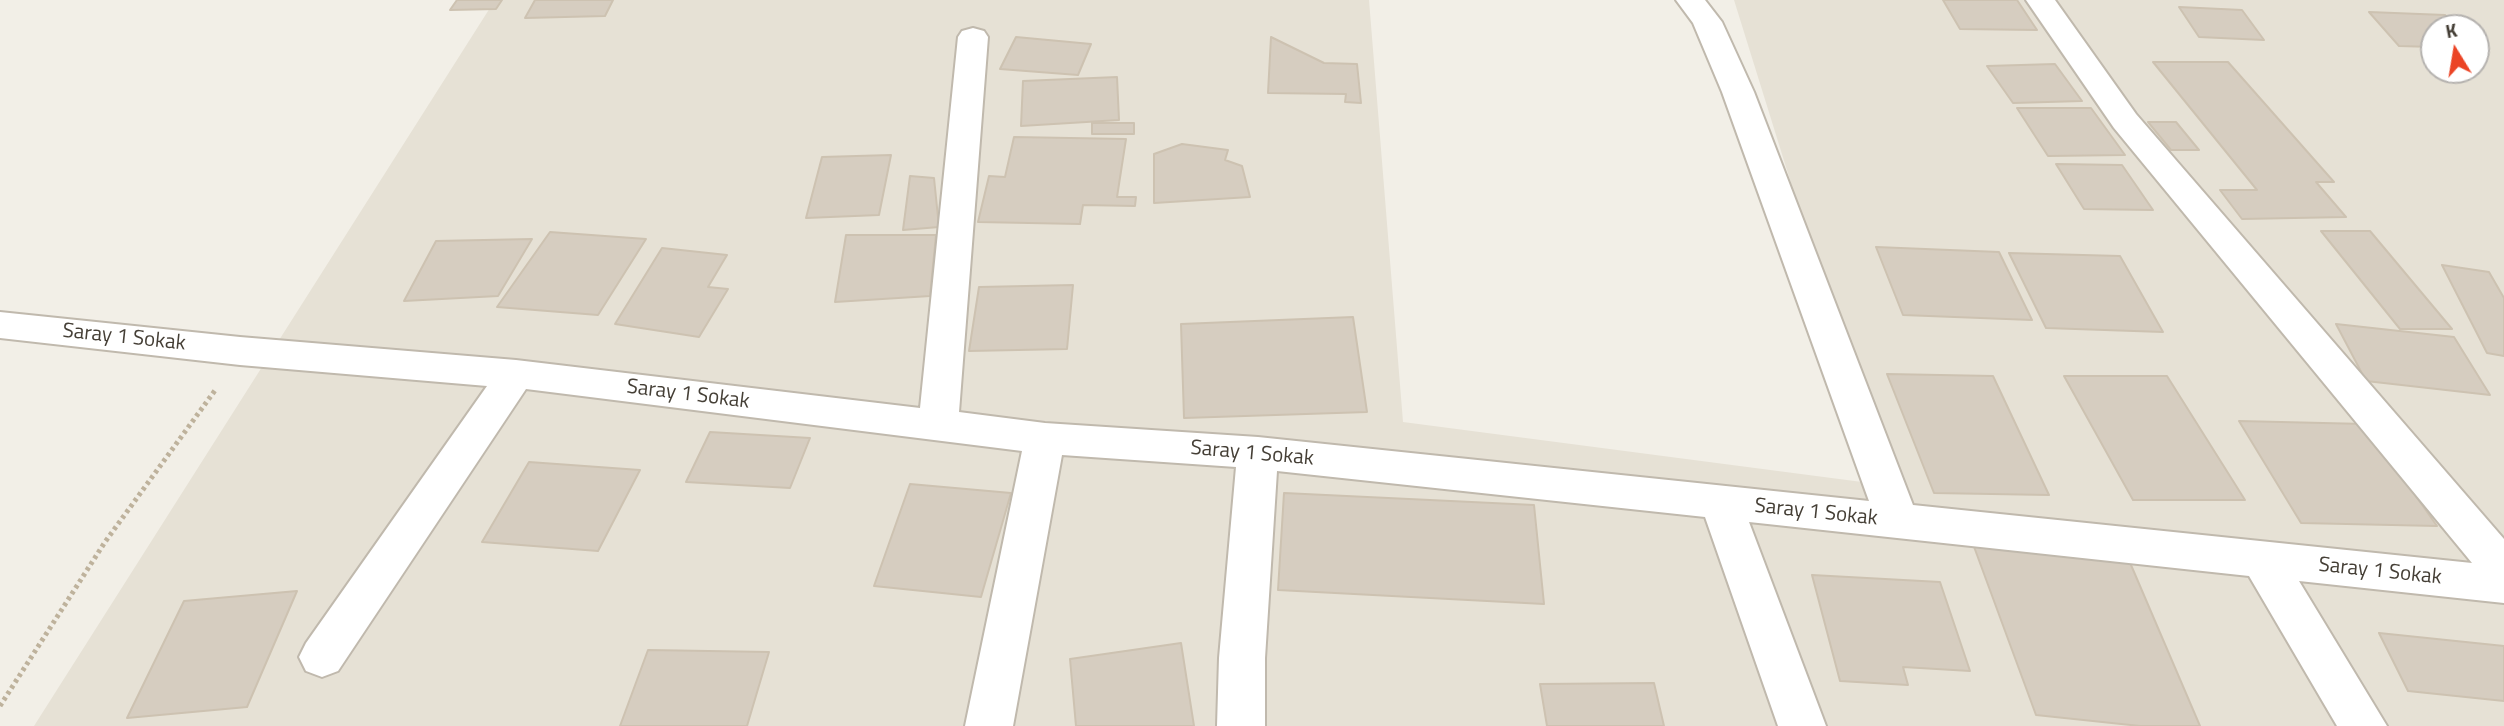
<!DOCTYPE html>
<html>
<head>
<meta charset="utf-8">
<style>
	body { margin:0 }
	#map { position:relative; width:2504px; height:726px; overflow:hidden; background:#f2efe7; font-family:"Titillium Web",sans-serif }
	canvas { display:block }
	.north { position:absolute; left:2420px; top:14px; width:70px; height:70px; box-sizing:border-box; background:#fff; border:2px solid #b5b2af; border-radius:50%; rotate:349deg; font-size:19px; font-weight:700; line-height:28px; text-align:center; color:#453f36 }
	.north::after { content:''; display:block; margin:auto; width:24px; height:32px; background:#eb4425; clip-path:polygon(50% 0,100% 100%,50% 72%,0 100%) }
</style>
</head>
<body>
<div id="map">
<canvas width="2504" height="726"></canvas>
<div class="north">K</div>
</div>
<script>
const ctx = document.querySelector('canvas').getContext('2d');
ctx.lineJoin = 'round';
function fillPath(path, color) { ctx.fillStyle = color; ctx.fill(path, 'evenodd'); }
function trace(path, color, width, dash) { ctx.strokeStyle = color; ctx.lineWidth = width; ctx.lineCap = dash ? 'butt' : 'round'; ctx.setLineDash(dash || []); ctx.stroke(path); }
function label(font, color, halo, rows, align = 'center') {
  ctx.font = font + ' "Titillium Web",sans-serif'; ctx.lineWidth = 5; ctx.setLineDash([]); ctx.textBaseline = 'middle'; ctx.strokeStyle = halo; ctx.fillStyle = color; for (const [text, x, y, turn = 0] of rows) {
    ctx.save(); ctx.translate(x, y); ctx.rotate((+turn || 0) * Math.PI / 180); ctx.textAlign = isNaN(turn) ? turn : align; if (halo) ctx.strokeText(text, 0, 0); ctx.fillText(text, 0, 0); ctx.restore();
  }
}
const residential = new Path2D(`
	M495 0H1369L1403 422 1885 485 1734 0H2504V726H34ZM2434 28H2476V70H2434Z`);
const building = new Path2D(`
	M457 0H502L496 9 450 10Z
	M535 0H613L605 16 525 18Z
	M1943 0H2017L2037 30 1960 29Z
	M2179 7 2242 10 2264 40 2199 37Z
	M2369 12 2445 15 2457 28H2434V47L2399 46Z
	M1016 37 1091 44 1078 75 1000 69Z
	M1271 37 1324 63 1357 64 1361 103 1345 102 1346 94 1268 93Z
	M2153 62H2228L2334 182H2316L2346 217 2242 219 2220 190H2257Z
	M2055 64 2082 101 2013 103 1987 66Z
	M1117 77 1119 120 1021 126 1023 81Z
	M2017 108H2091L2125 155 2048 156Z
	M2148 122H2176L2199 150H2171Z
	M1092 123H1134V134H1092Z
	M1014 137 1126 139 1117 197H1136L1135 206 1083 205 1080 224 978 222 989 176 1005 177Z
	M1182 144 1228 150 1225 160 1242 166 1250 197 1154 203V154Z
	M891 155 879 215 806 218 822 157Z
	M2056 164 2122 165 2153 210 2084 209Z
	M910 176 934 178 939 227 903 230Z
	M2321 231H2370L2452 329H2400Z
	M550 232 646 239 598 315 497 307Z
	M846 235H936L930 296 835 302Z
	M532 239 498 296 404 301 436 241Z
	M1876 247 1999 252 2032 320 1903 315Z
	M662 248 727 255 708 287 728 289 699 337 615 324Z
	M2009 253 2120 256 2163 332 2046 328Z
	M2442 265 2489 272 2504 298V356L2487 353Z
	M1073 285 1067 349 969 351 979 287Z
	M1353 317 1367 412 1184 418 1181 324Z
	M2336 324 2454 337 2490 395 2366 381Z
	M1887 374 1993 376 2049 495 1934 493Z
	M2064 376H2167L2245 500H2133Z
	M2239 421 2365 424 2437 526 2301 523Z
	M710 432 810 438 790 488 686 482Z
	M529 462 640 470 598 551 482 542Z
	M910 484 1011 493 981 597 874 586Z
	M1284 493 1534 505 1544 604 1278 590Z
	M1973 544 2128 558 2200 726H2140L2036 715Z
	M1812 575 1940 582 1970 671 1903 667 1908 685 1840 681Z
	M297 591 247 707 127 718 184 601Z
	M2379 633 2504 646V701L2408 691Z
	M1181 643 1194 726H1076L1070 659Z
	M648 650 769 652 747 726H620Z
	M1654 683 1664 726H1547L1540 684Z`);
const path = new Path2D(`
	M0 706 105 542 216 389`);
const street = new Path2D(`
	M1676 0H1705L1722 22 1754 92 1913 505 2472 563 2114 128 2026 0H2055L2136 114 2504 539V603L2299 581 2387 726H2337L2249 576 1749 522 1826 726H1778L1705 517 1277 471 1265 658V726H1217L1219 658 1236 467 1062 455 1013 726H965L1022 451 526 389 338 671 322 677 306 671 299 657 306 643 487 386 240 365 0 338V312L240 337 516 360 920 408 958 37 962 31 973 28 984 31 988 37 959 412 1045 423 1258 437 1869 501 1722 92 1693 23Z`);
const streetNames = [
	["Saray 1 Sokak",124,338,6],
	["Saray 1 Sokak",688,395,7],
	["Saray 1 Sokak",1252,454,5],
	["Saray 1 Sokak",1816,513,6],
	["Saray 1 Sokak",2380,572,6]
];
fillPath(residential, '#e6e1d5');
fillPath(building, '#d6cdc0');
trace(building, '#cdc2b1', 2);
trace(street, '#c0b9ad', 4);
trace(path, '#beb29c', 5, [3.5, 3.5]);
fillPath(street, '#fff');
label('21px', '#453f36', '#fff', streetNames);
</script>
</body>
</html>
